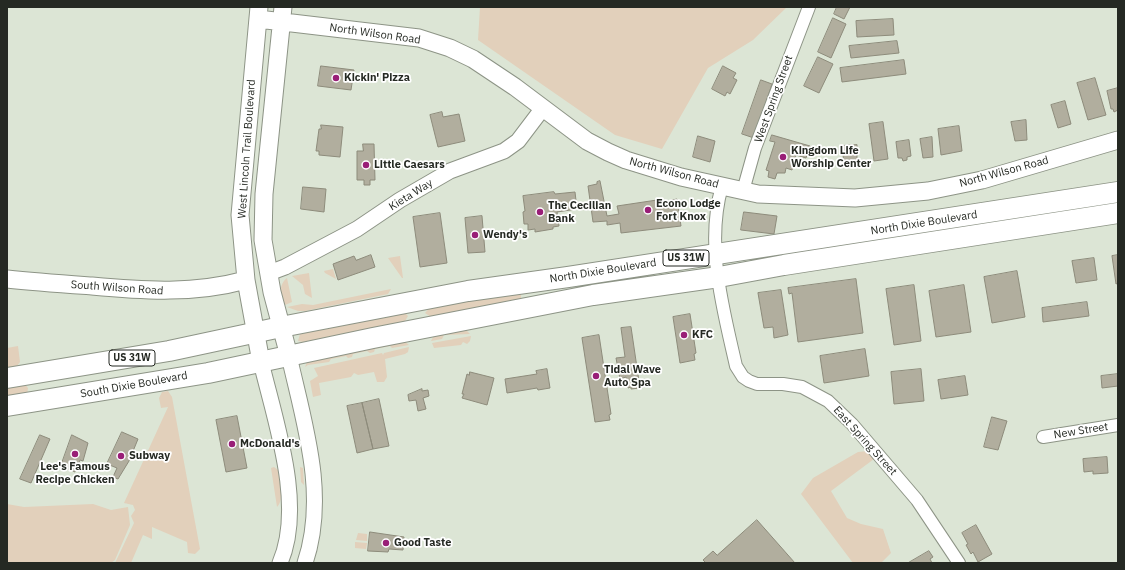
<!DOCTYPE html>
<html>
<head>
<meta charset="utf-8">
<style>
	body { margin:0 }
	#map { position:relative; width:1125px; height:570px; overflow:hidden; background:#dce5d5; font-family:"IBM Plex Sans",sans-serif }
	canvas { display:block }
	.frame { position:absolute; inset:0; border:8px solid #252923; pointer-events:none }
</style>
</head>
<body>
<div id="map">
<canvas width="1125" height="570"></canvas>
<div class="frame"></div>
</div>
<script>
const ctx = document.querySelector('canvas').getContext('2d');
ctx.lineJoin = 'round';
function fillPath(path, color) { ctx.fillStyle = color; ctx.fill(path, 'evenodd'); }
function trace(path, color, width, dash) { ctx.strokeStyle = color; ctx.lineWidth = width; ctx.lineCap = dash ? 'butt' : 'round'; ctx.setLineDash(dash || []); ctx.stroke(path); }
function label(font, color, halo, rows, align = 'center') {
  ctx.font = font + ' "IBM Plex Sans",sans-serif'; ctx.lineWidth = 3.5; ctx.setLineDash([]); ctx.textBaseline = 'middle'; ctx.strokeStyle = halo; ctx.fillStyle = color; for (const [text, x, y, turn = 0] of rows) {
    ctx.save(); ctx.translate(x, y); ctx.rotate((+turn || 0) * Math.PI / 180); ctx.textAlign = isNaN(turn) ? turn : align; if (halo) ctx.strokeText(text, 0, 0); ctx.fillText(text, 0, 0); ctx.restore();
  }
}
const green = new Path2D(`
	M480 7H787L753 40 708 68 662 149 615 135 478 40Z
	M400 256 403 278H402L388 258Z
	M333 269 336 279 325 273 324 271Z
	M309 273 312 298 305 294 303 285 292 276Z
	M287 278 292 302 285 305C280 297 278 285 287 278Z
	M391 289 388 294 305 311H298L287 307 302 304 313 305Z
	M521 293V302L431 317 425 313 432 305Z
	M405 313 408 316 405 321 303 342 298 341 300 334Z
	M466 330 470 334 444 335 442 339 431 341 434 335Z
	M471 336 470 341 467 344 463 342 461 345 434 348 432 343Z
	M404 341 409 345 392 348 390 346 375 349 374 352 370 353 367 351 353 354 352 357 348 358 346 356 331 359 329 362 308 365 305 367 307 362Z
	M18 346 20 362 17 366 7 368V348Z
	M409 347 408 352 405 354 385 359 387 377 384 382H377L374 372 358 375 354 373 351 377 319 383 321 395 313 397 310 381 318 376 314 368 382 353 383 355 384 353Z
	M24 383 28 388 27 395 7 399V386Z
	M168 391 172 397 200 549 195 554 188 553 187 542 152 527V539L143 535 131 563H115L134 523 131 516 135 510 133 505 124 503 168 407 161 408 159 398 162 392Z
	M869 451 874 459 831 491 847 518 861 524 883 529 891 553 881 563H853L801 494 813 478 858 452Z
	M274 467 278 470C279 480 285 500 277 507L271 468Z
	M300 467 303 468 304 485 301 482Z
	M7 504 24 507 93 504 111 510 128 507 130 525 115 560 111 563H7Z
	M358 533 367 534V541L356 540Z
	M355 542 367 543 366 549 355 548Z`);
const building = new Path2D(`
	M837 7H850L844 19 834 14Z
	M833 18 846 24 831 58 818 52Z
	M893 19 894 35 857 37 856 21Z
	M897 41 899 53 851 58 849 46Z
	M818 57 833 64 819 93 804 86Z
	M904 60 906 74 842 82 840 68Z
	M321 66 354 70 351 90 318 86Z
	M723 66 736 73 733 78 737 80 730 94 727 92 725 96 712 89Z
	M1095 78 1106 115 1088 120 1077 83Z
	M761 80 772 84 754 138 742 134Z
	M1118 88V110L1114 112 1113 109H1111L1107 91Z
	M1065 101 1071 124 1058 128 1051 105Z
	M442 112 443 117 459 114 465 141 438 147 430 115Z
	M1026 120 1027 140 1015 141 1011 122Z
	M883 122 888 159 874 161 869 124Z
	M321 125 343 127 340 157 319 155V151H316L319 129H321Z
	M959 126 962 151 941 155 938 129Z
	M772 135 810 146 806 158 796 155 792 170 786 168 785 173H777L775 179 768 177 769 171 766 170 775 142 770 141Z
	M698 136 715 141 710 162 693 157Z
	M932 137 933 157 923 158 920 139Z
	M909 140 911 156 907 157V160L903 161 902 158H898L896 142Z
	M363 144H374L375 180H370V185H364V180H357V151H363Z
	M857 145V166L847 167 846 164H844L842 146Z
	M600 181 607 216 619 214 617 206 657 200 658 203 677 199 681 226 621 233 620 223 607 225V221L593 222 588 186 597 184V182Z
	M303 187 326 189 324 212 301 209Z
	M554 192 555 194 575 192 577 209 557 212 559 226 553 227V229L535 232V229L528 230V224H524L523 212 525 211 523 196Z
	M744 212 777 216 774 234 741 230Z
	M440 213 447 263 420 267 413 217Z
	M482 216 485 252 468 253 465 218Z
	M371 255 375 267 338 280 333 264 354 256 356 260Z
	M1118 255V283L1116 284 1112 256Z
	M1094 258 1097 280 1076 283 1072 261Z
	M1017 271 1025 317 992 323 984 277Z
	M856 279 863 333 798 342 792 293 789 294 788 288Z
	M914 285 921 341 894 345 886 289Z
	M964 285 971 332 936 337 929 291Z
	M781 290 788 335 774 338 773 327 764 328 758 293Z
	M1087 302 1089 316 1043 322 1042 308Z
	M690 314 696 353 694 354 695 360 680 363 673 317Z
	M631 327 640 388 631 389V387L628 388 626 377 620 379 616 358 625 357 621 328Z
	M599 335 611 414 609 415 610 420 595 422 582 338Z
	M865 349 869 376 824 383 820 356Z
	M547 369 550 388 538 390 537 388 507 393 505 379 537 374 536 371Z
	M921 369 924 401 894 404 891 372Z
	M470 372 494 378 487 405 462 398 464 394H462L467 374 469 375Z
	M1118 374V386L1102 388 1101 376Z
	M965 376 968 395 941 399 938 380Z
	M422 389V391L428 390 429 396 423 398 426 409 418 411 416 400 409 401 408 395Z
	M379 399 389 446 373 449 362 403Z
	M362 403 373 449 357 453 347 406Z
	M237 416 247 468 226 472 216 420Z
	M992 417 1007 421 998 450 984 447Z
	M122 432 138 439 129 461 118 479 113 477 117 468 107 464Z
	M40 435 50 439 31 483 20 479Z
	M72 435 88 443 83 461 80 460 75 472 61 466Z
	M1107 457 1108 473 1093 474V471L1084 472 1083 459Z
	M757 520 795 563H706L703 560 713 551 717 555Z
	M976 525 992 554 978 562 973 552 971 554 966 545 968 544 962 533Z
	M370 532 404 537 403 550 389 549 388 552 368 551Z
	M929 551 933 557 930 559 932 563H908Z`);
const minor = new Path2D(`
	M722 186C705 245 723 308 736 366L743 377 749 381 757 384H783L802 387 828 401 852 424 917 500 959 563
	M743 191 755 148 809 7
	M1043 437 1118 425`);
const tertiary = new Path2D(`
	M269 273 285 267 357 229 400 200 450 171 504 151 518 141 543 108
	M289 356C304 423 328 495 305 563
	M261 362C275 421 305 505 280 563`);
const secondary = new Path2D(`
	M259 7 240 215 246 280 261 362
	M283 7 264 194 263 240 272 292 289 356
	M258 19 419 38 450 48 473 59 515 87 587 141 608 152 626 160 681 177 758 194 855 198 928 191 982 180 1118 140
	M7 279C35 282 64 284 92 286 145 291 195 294 246 280`);
const trunk = new Path2D(`
	M7 378 169 351 281 327 468 291 568 277 1118 192
	M7 406 208 373 373 338 593 295 719 277 784 265 1118 213`);
const markers = [
	[336,78,4,"#991e77"],
	[783,157,4,"#991e77"],
	[366,165,4,"#991e77"],
	[648,210,4,"#991e77"],
	[540,212,4,"#991e77"],
	[475,235,4,"#991e77"],
	[684,335,4,"#991e77"],
	[596,376,4,"#991e77"],
	[232,444,4,"#991e77"],
	[75,454,4,"#991e77"],
	[121,456,4,"#991e77"],
	[386,543,4,"#991e77"]
];
const shields = [
	[686,258,46],
	[132,358,46]
];
const shieldNames = [
	["US 31W",686,258],
	["US 31W",132,358]
];
const streetNames = [
	["North Wilson Road",375,34,8],
	["West Spring Street",774,99,-70],
	["West Lincoln Trail Boulevard",247,149,-86],
	["North Wilson Road",1004,172,-15],
	["North Wilson Road",674,173,15],
	["Kieta Way",411,195,-32],
	["North Dixie Boulevard",924,223,-9],
	["North Dixie Boulevard",603,271,-9],
	["South Wilson Road",117,288,4],
	["South Dixie Boulevard",134,385,-10],
	["New Street",1081,431,-9],
	["East Spring Street",865,441,48]
];
const poiNames = [
	["Kickin' Pizza",344,78],
	["Kingdom Life",791,151],
	["Worship Center",791,164],
	["Little Caesars",374,165],
	["Econo Lodge",656,204],
	["Fort Knox",656,217],
	["The Cecilian",548,206],
	["Bank",548,219],
	["Wendy's",483,235],
	["KFC",692,335],
	["Tidal Wave",604,370],
	["Auto Spa",604,383],
	["McDonald's",240,444],
	["Subway",129,456],
	["Lee's Famous",75,467,"center"],
	["Recipe Chicken",75,480,"center"],
	["Good Taste",394,543]
];
fillPath(green, '#e2d0bb');
fillPath(building, '#b1ae9e');
trace(building, '#8d8b7b', 1);
trace(minor, '#8d9486', 14);
trace(tertiary, '#8d9486', 17);
trace(secondary, '#8d9486', 19);
trace(trunk, '#8d9486', 22);
trace(minor, '#fff', 12);
trace(tertiary, '#fff', 15);
trace(secondary, '#fff', 17);
trace(trunk, '#fff', 20);
for (const [x, y, r, color] of markers) { const dot = new Path2D(); dot.arc(x, y, r, 0, 2 * Math.PI); ctx.fillStyle = color; ctx.fill(dot); trace(dot, '#fff', 1.5); }
for (const [x, y, w] of shields) { const box = new Path2D(); box.roundRect(x - w / 2, y - 8, w, 16, 3); ctx.fillStyle = '#fff'; ctx.fill(box); trace(box, '#252923', 1); }
label('bold 10px', '#252923', null, shieldNames);
label('11px', '#252923', '#fff', streetNames);
label('bold 11px', '#252923', '#fff', poiNames, 'left');
</script>
</body>
</html>
